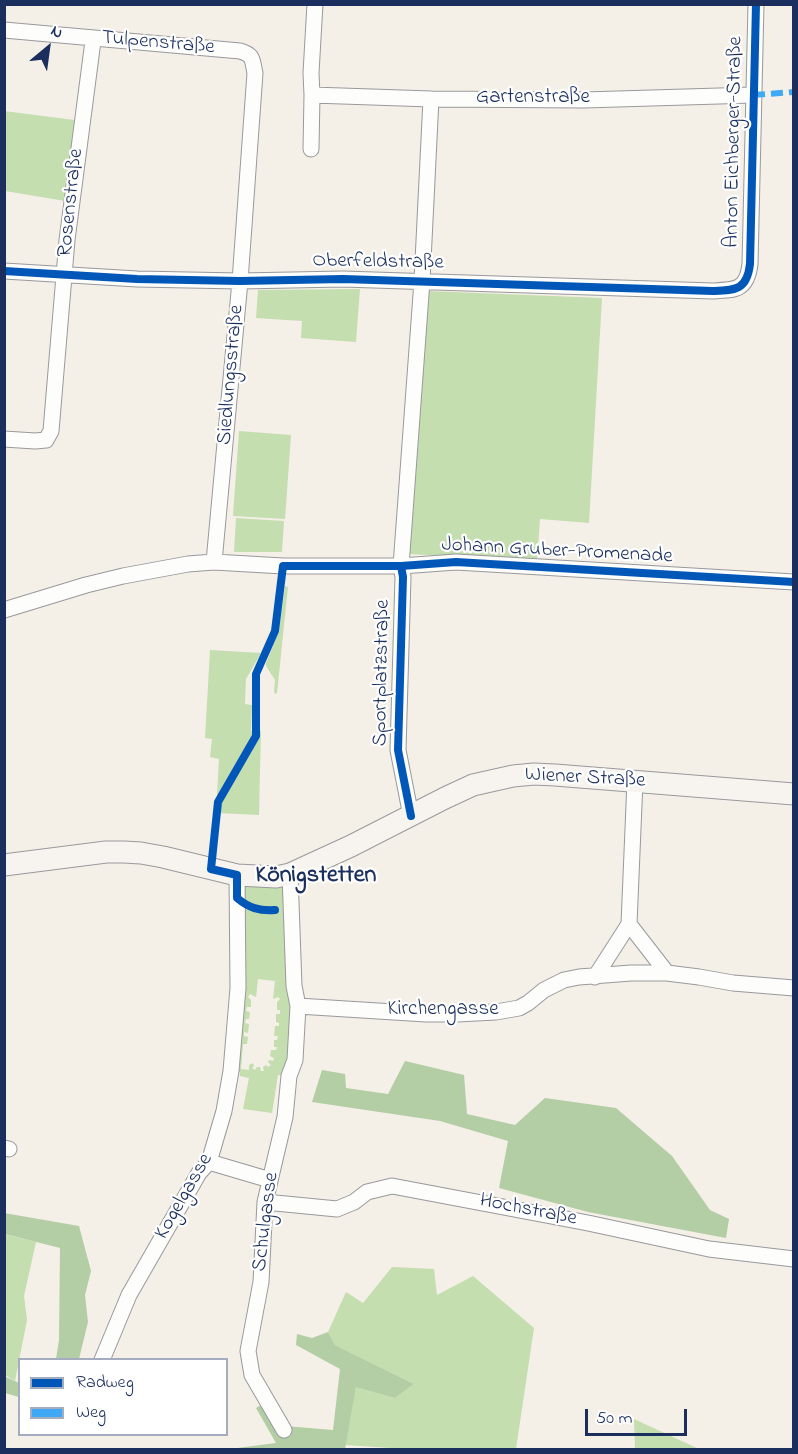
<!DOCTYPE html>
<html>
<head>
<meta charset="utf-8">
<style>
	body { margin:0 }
	#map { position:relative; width:798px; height:1454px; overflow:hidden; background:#f4efe7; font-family:"Indie Flower",sans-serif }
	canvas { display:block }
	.frame { position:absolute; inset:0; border:6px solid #1b2f5e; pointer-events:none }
	.legend { position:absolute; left:18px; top:1358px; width:210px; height:78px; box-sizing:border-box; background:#fff; border:2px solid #a4acbf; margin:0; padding:8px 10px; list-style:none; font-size:18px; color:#1b2f5e }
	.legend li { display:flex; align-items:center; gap:12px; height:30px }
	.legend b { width:30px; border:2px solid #a4acbf }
	.north { position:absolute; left:18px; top:18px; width:60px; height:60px; -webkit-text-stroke:4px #fff; paint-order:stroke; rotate:29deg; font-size:16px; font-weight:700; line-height:24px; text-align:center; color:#1b2f5e }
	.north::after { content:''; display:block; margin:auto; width:21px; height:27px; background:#1b2f5e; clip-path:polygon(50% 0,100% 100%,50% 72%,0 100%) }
	.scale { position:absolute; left:585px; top:1409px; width:102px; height:27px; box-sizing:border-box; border:3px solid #1b2f5e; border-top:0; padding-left:8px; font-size:18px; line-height:21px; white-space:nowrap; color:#1b2f5e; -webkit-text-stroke:4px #fff; paint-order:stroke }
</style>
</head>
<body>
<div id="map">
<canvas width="798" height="1454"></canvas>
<div class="frame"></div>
<ul class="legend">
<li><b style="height:8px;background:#0057b8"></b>Radweg</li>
<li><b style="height:8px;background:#3fa9f5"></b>Weg</li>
</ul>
<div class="north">N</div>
<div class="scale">50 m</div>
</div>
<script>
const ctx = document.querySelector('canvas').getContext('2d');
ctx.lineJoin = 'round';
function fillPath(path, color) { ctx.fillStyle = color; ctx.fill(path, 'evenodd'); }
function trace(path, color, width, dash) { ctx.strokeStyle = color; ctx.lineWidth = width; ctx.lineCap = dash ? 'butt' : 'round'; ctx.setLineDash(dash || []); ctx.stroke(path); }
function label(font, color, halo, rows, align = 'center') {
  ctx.font = font + ' "Indie Flower",sans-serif'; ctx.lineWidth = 4.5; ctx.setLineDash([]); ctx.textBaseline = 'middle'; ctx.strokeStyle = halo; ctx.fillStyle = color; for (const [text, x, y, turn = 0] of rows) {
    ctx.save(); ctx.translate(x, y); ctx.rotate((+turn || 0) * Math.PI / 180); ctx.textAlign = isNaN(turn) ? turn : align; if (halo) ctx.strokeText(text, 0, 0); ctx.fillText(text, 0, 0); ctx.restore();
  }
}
const green = new Path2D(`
	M4 111 82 121 71 202 5 191Z
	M360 289 356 342 301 338 302 321 256 318 258 290Z
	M427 291 602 298 589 523 540 519 537 560 407 554Z
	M239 431 291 435 285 519 233 516Z
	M236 518 284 521 282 552H234Z
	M285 586 288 587 277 693 275 694 274 691 275 680 266 666V663L279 631Z
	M210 650 261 653 246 679 245 704 252 705 251 731H261L259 815 216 813 219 759 210 757 212 739 205 738Z
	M290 874 294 986 289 1076 278 1075 272 1113 243 1109 249 1078 240 1076V1072L231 1071 237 875ZM258 979 275 981 273 999 278 997 280 999 277 1002V1010H280V1014H276V1022L279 1023V1026H275L274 1036H278L277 1040H274V1047H277L276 1050H271L270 1056 274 1058 273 1061 269 1060 268 1062 271 1065 268 1067 266 1065 263 1067 264 1071H261L260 1067H257L255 1070 252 1068 254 1066 253 1063 249 1065V1070L241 1069 243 1044H247L248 1037 244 1036V1032L248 1033 249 1024 245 1023 246 1019H249L250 1012 246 1011 247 1007H251V1000L248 997 250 994 256 997Z
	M4 1234 36 1242 24 1296 27 1320 15 1381 5 1375Z
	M392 1267 434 1269 437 1295 473 1276 534 1328 516 1449 422 1450 345 1445 356 1386 395 1398 414 1384 335 1345 328 1332 346 1292 363 1303Z
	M634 1419 699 1449H635Z`);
const forest = new Path2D(`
	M405 1061 464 1075 467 1114 515 1125 545 1098 616 1108 672 1156 710 1210 729 1219 726 1238 588 1212 499 1188 508 1141 440 1121 312 1102 322 1070 345 1074 346 1088 388 1094Z
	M4 1213 79 1226 91 1271 85 1295 88 1322 79 1359H56L59 1340 60 1248 5 1234Z
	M328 1332 335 1345 414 1384 395 1398 356 1387 345 1449 222 1450 276 1443 256 1408 261 1405 285 1426 333 1430 340 1369 296 1345 297 1334 312 1338Z
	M4 1376 19 1383V1397L5 1393Z`);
const minor = new Path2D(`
	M4 30 240 51C254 55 252 60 255 73L240 281 214 562
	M312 95 431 99 584 100 753 95
	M311 149 312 95 311 73 315 4
	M4 271 137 279 240 281 343 279 713 291C736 290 747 290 750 264L756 4
	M4 439 35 441 46 440 51 431 67 240 93 41 91 38
	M4 610 86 585 123 576 188 564 214 562 283 566H401L456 562 794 582
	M635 781 629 924 667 973
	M411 816 398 750 403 577 401 566 422 281 431 99
	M595 977 629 924
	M298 1006 426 1014H457L496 1012 519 1008 528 1003 544 990 564 980 579 977 631 973H667L699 977 733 983 794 988
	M4 1148 9 1149
	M209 1162 270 1180
	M265 1202 337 1209 354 1202 367 1192 392 1186 588 1223 709 1249 794 1259
	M102 1360 129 1295 199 1173 209 1162 224 1111 231 1071 238 988 237 875
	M284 1430 252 1375 248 1351 261 1282 265 1202 285 1117 289 1076 295 1060 298 1006 294 986 290 874`);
const secondary = new Path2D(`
	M4 865 106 852H124L141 853 163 857 237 875 276 877 290 874 351 846 445 798 473 785 513 776 534 774 555 775 794 794`);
const quiet = new Path2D(`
	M753 95 794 92`);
const cycleway = new Path2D(`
	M4 271 137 279 240 281 343 279 713 291C736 290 747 290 750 264L756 4
	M401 566 403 577 398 750 411 816
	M275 910C259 911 249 908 237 898V875L211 869 218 802 256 736V674L275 631 283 566H401L456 562 794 582`);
const streetNames = [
	["Tulpenstraße",158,44,5],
	["Gartenstraße",533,99],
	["Anton Eichberger-Straße",735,142,-89],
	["Rosenstraße",72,203,-84],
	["Oberfeldstraße",378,263,1],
	["Siedlungsstraße",232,375,-85],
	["Johann Gruber-Promenade",557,552,3],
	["Sportplatzstraße",383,673,-89],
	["Wiener Straße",585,779,3],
	["Kirchengasse",443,1011],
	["Kogelgasse",185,1197,-60],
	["Hochstraße",528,1211,11],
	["Schulgasse",267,1222,-83]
];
const quarterNames = [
	["Königstetten",316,877]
];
fillPath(green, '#c4deaf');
fillPath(forest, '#b3cda5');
trace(minor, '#99999d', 17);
trace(secondary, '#99999d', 23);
trace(minor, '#fdfdfb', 15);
trace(secondary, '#f7f4f0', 21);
trace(quiet, '#3fa9f5', 6, [12, 6]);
trace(cycleway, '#0057b8', 8);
label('21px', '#1b2f5e', '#fff', streetNames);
label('bold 24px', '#1b2f5e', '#fff', quarterNames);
</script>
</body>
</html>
